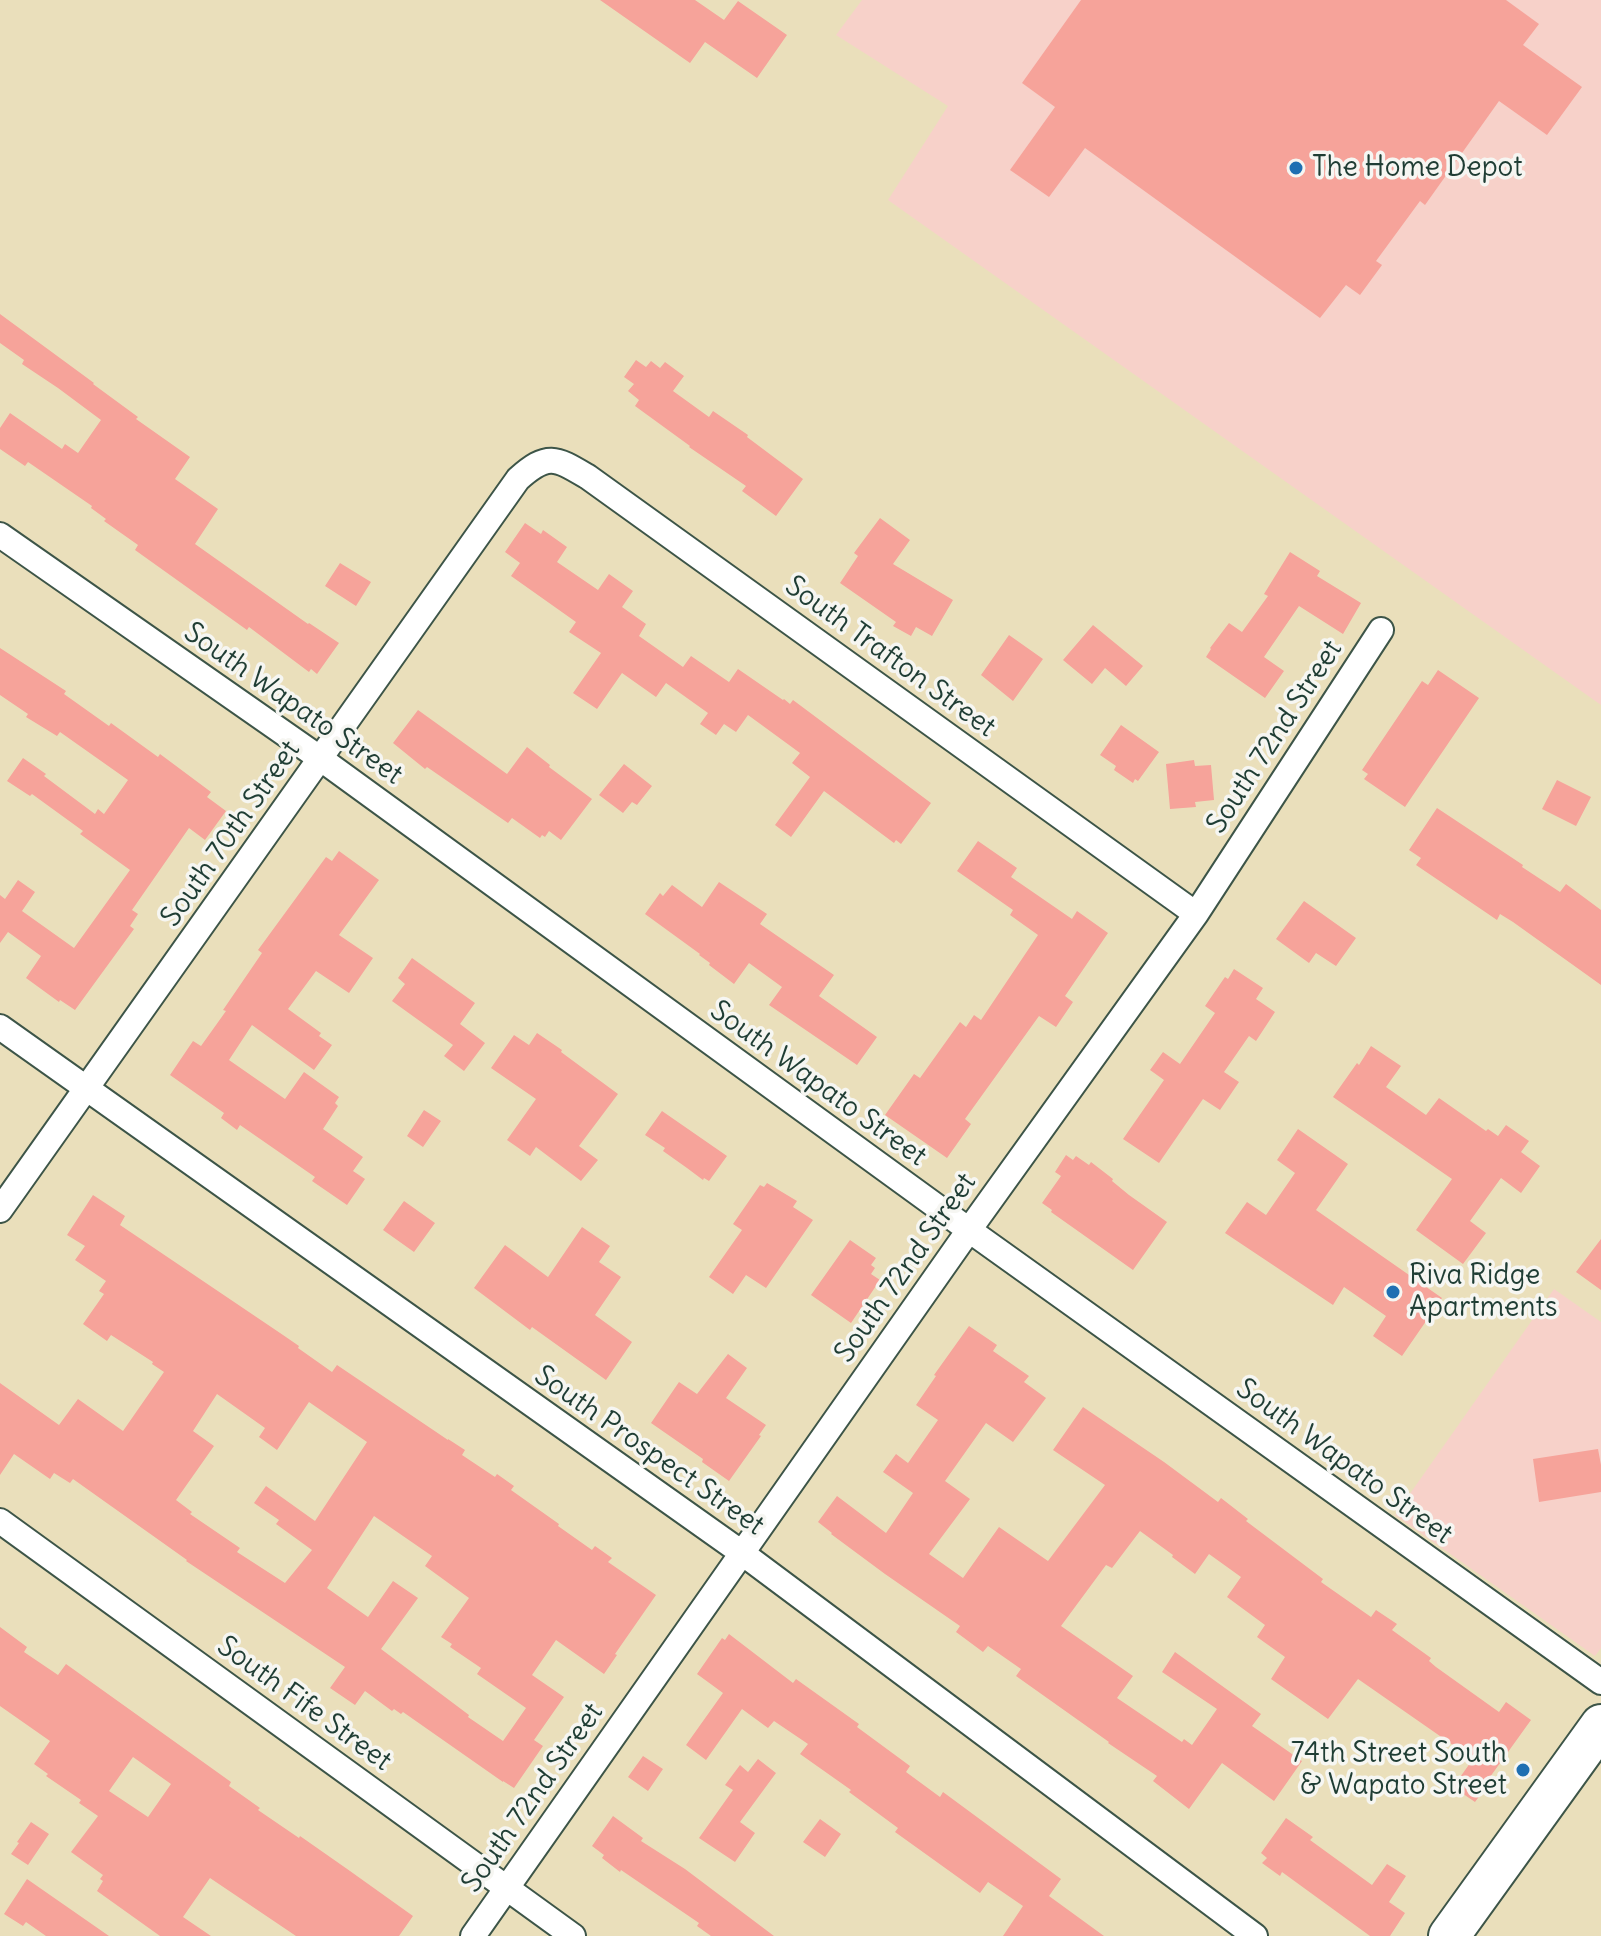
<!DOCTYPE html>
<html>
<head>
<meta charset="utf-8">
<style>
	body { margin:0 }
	canvas { display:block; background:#eadfbb }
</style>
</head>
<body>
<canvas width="1601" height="1936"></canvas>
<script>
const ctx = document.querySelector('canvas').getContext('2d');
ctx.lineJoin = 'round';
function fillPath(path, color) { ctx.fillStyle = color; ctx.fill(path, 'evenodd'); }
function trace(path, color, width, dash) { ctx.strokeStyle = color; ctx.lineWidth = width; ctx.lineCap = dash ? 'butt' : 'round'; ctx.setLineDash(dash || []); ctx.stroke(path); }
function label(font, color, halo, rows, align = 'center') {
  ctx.font = font + ' Delius,sans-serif'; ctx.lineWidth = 7; ctx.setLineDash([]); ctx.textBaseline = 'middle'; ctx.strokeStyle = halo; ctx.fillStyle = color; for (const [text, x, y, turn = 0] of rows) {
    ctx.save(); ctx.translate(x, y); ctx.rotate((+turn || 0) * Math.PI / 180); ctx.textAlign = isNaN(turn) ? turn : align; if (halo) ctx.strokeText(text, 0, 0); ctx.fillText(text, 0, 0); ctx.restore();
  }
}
const built = new Path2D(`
	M862 0H1601V705L888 200 948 106 836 35Z
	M1554 1289 1601 1322V1648L1595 1656 1395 1515Z`);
const building = new Path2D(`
	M600 0H695L724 20 738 1 787 35 757 78 705 42 690 63Z
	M1081 0H1506L1539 24 1523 45 1582 87 1547 135 1499 101 1425 205 1420 201 1376 261 1382 265 1360 295 1346 285 1320 318 1085 148 1049 197 1010 170 1055 107 1022 83Z
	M0 314 94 383 93 384 138 417 136 419 190 457 175 479 218 509 195 544 308 624 309 623 339 643 317 674 311 669 309 672 249 627 247 630 135 550 138 545 104 521 106 519 91 508 92 506 28 462 25 466 0 449V428L10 413 62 449 65 444 78 453 101 420 58 388 22 364 24 360 0 343Z
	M636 360 646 367 651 361 660 368 665 362 684 376 673 391 709 417 713 411 748 435 747 437 803 479 776 516 742 491 746 486 689 447 690 446 635 406 639 400 628 391 634 384 624 377Z
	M880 518 910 540 893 564 953 600 932 636 916 627 911 636 893 626 896 622 840 583 858 556 854 553Z
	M525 523 541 534 543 530 567 547 557 562 598 590 609 574 633 591 622 607 646 624 639 636 683 667 691 656 729 682 738 669 783 700 784 699 790 704 793 700 931 803 901 844 896 840 894 843 824 791 791 837 775 825 810 777 792 763 800 753 748 715 736 732 724 724 716 735 700 724 708 713 666 683 656 697 622 673 597 709 573 693 601 653 569 632 576 622 511 576 520 563 505 552Z
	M1290 552 1320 571 1317 576 1361 603 1343 634 1299 606 1264 657 1284 671 1265 698 1206 657 1211 649 1210 648 1229 623 1242 632 1268 596 1264 594Z
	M340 563 371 582 356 606 325 586Z
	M1093 625 1143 666 1126 686 1105 668 1092 684 1063 660Z
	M1009 635 1043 659 1013 701 981 675Z
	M0 648 66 691 64 694 109 726 111 723 158 757 160 754 211 792 207 797 226 811 205 840 189 828 132 910 138 914 130 926 134 929 75 1010 60 1000 59 1002 26 978 41 956 8 932 0 943V895L5 899 18 880 35 892 22 911 74 948 130 870 80 834 83 831 32 794 30 796 7 781 23 758 46 774 44 776 95 814 98 809 104 814 128 780 60 732 57 736 26 717 28 714 0 695Z
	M1438 670 1479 698 1405 807 1364 779 1368 774 1362 770 1422 681 1428 685Z
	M418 710 507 774 527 747 550 765 549 767 592 799 561 840 549 831 545 837 542 835 540 838 512 818 508 823 427 767 425 769 393 743Z
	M1121 725 1159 752 1138 781 1135 779 1133 783 1114 770 1116 766 1100 755Z
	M1194 760 1195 766 1211 765 1214 800 1195 802 1196 807 1170 809 1166 764Z
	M624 764 652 786 637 805 632 802 623 813 599 795Z
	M1557 780 1591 797 1576 826 1542 809Z
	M1437 808 1523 865 1522 867 1560 892 1566 884 1601 910V985L1513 922 1500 914 1497 920 1416 865 1421 858 1409 850Z
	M978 841 1017 868 1011 877 1072 919 1077 911 1108 933 1065 996 1073 1002 1056 1027 1039 1016 965 1119 971 1124 947 1158 885 1115 914 1074 920 1078 960 1022 966 1027 974 1015 981 1020 1038 935 1010 915 1013 910 957 871Z
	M339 851 379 880 339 935 373 958 349 993 316 971 288 1009 321 1033 319 1036 332 1045 314 1070 252 1025 229 1060 285 1099 304 1072 339 1097 335 1103 338 1106 323 1129 363 1157 353 1171 365 1179 347 1205 312 1181 315 1177 240 1125 237 1130 221 1118 224 1113 170 1075 193 1041 201 1046 226 1011 223 1010 262 953 258 950 326 857 332 861Z
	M719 882 767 914 760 924 834 975 819 996 877 1037 857 1065 769 1005 782 987 749 963 734 984 709 965 710 963 699 955 700 954 645 914 660 893 663 896 672 885 702 907Z
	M1304 901 1356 938 1336 966 1316 953 1309 963 1276 939Z
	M412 958 475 1003 460 1024 485 1043 464 1071 444 1056 453 1045 392 1001 405 984 398 978Z
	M1234 969 1263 988 1256 999 1275 1012 1256 1041 1249 1036 1224 1072 1239 1082 1220 1110 1203 1099 1159 1163 1123 1139 1164 1080 1150 1070 1163 1052 1180 1064 1215 1013 1205 1006 1225 977 1228 979Z
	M537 1033 562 1050 561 1052 618 1094 579 1146 598 1160 581 1181 536 1147 530 1156 507 1140 536 1099 491 1068 514 1035 529 1045Z
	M1371 1046 1401 1066 1386 1087 1426 1115 1439 1098 1486 1131 1488 1129 1498 1136 1506 1125 1529 1141 1521 1152 1540 1166 1521 1193 1501 1178 1470 1221 1486 1233 1463 1264 1416 1230 1452 1179 1333 1097 1357 1063 1359 1065Z
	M424 1110 441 1121 423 1147 407 1136Z
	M662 1111 727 1156 709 1181 704 1178 703 1180 687 1168 663 1151 665 1148 645 1135Z
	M1298 1129 1348 1164 1316 1210 1442 1298 1402 1356 1373 1336 1386 1316 1344 1287 1333 1305 1225 1233 1247 1202 1266 1215 1295 1173 1277 1160Z
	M1066 1155 1073 1160 1076 1156 1089 1165 1091 1162 1113 1179 1112 1181 1129 1195 1167 1222 1133 1270 1051 1212 1052 1210 1042 1203 1061 1176 1055 1172Z
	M767 1183 797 1201 793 1207 813 1220 766 1288 746 1275 733 1294 709 1277 742 1230 733 1224 760 1185 764 1187Z
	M93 1195 125 1216 120 1225 283 1335 299 1346 298 1348 332 1372 337 1365 448 1440V1439L465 1450 462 1455 495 1477 497 1474 514 1486 511 1490 559 1524 558 1526 592 1550 595 1546 612 1558 608 1562 656 1595 615 1654 617 1655 604 1674 556 1640 532 1675 564 1697 534 1740 543 1746 514 1788 503 1781V1782L403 1712 401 1714 394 1709 392 1711 365 1691 355 1705 330 1688 345 1667 186 1561 187 1560 73 1479 70 1483 54 1473 50 1479 14 1454 0 1475V1383L59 1425 78 1399 123 1431 164 1372 152 1364 153 1362 111 1335 107 1341 83 1324 104 1294 99 1291 106 1281 75 1260 85 1246 67 1235ZM217 1394 265 1428 259 1437 277 1450 309 1402 367 1442 315 1521 266 1486 254 1503 279 1520 276 1524 312 1550 285 1583 237 1552 240 1548 190 1514 192 1512 176 1500 214 1446 193 1431ZM374 1516 432 1556 425 1566 469 1598 441 1637 452 1644 450 1647 481 1668 477 1674 526 1708 503 1741 468 1717 469 1715 381 1649 418 1598 393 1581 368 1617 327 1588Z
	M404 1201 435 1223 414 1252 383 1230Z
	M582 1227 610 1246 599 1262 621 1277 595 1315 632 1342 606 1380 532 1327 530 1330 474 1288 505 1245 548 1277Z
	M1601 1239V1290L1576 1272Z
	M850 1240 876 1258 871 1265 875 1268 871 1274 880 1280 851 1323 811 1295Z
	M969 1326 997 1345 993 1351 1029 1376 1024 1382 1046 1398 1013 1442 986 1423 945 1481 970 1499 929 1554 963 1578 999 1527 1048 1561 1105 1485 1053 1450 1083 1407 1164 1462 1218 1502 1221 1498 1248 1519 1246 1521 1323 1579 1321 1582 1371 1617 1376 1610 1397 1624 1392 1630 1431 1658 1429 1661 1436 1667 1499 1712 1506 1702 1531 1720 1490 1777 1492 1779 1475 1802 1453 1787 1473 1759 1358 1679 1328 1719 1271 1679 1285 1657 1257 1637 1265 1625 1227 1597 1241 1577 1209 1554 1195 1574 1172 1557 1173 1555 1140 1531 1112 1568 1106 1565 1061 1626 1133 1676 1117 1698 1182 1742 1184 1739 1192 1745 1217 1709 1162 1672 1175 1652 1261 1714 1252 1726 1302 1761 1274 1801 1222 1763 1189 1809 1153 1781 1157 1776 1108 1743 1109 1742 1016 1676 1021 1669 988 1646 983 1652 956 1632 960 1626 885 1574 831 1534 832 1533 818 1522 837 1496 886 1533 913 1493 883 1472 896 1454 908 1463 938 1420 916 1405 936 1376 934 1375Z
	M728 1354 747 1368 726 1398 766 1425 759 1435 761 1436 729 1481 702 1462 703 1459 651 1423 679 1382 697 1394Z
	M1598 1449 1601 1465V1492L1539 1502 1533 1459Z
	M0 1627 27 1647 24 1652 58 1675 66 1664 231 1782 229 1786 260 1808 258 1810 299 1838 300 1836 350 1871 413 1916 399 1936H296L210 1878 183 1917 211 1936H160L97 1891 103 1881 100 1879 103 1875 71 1852 98 1816 79 1803 81 1800 46 1776 48 1774 34 1764 50 1741 0 1706ZM133 1757 171 1784 148 1817 109 1791Z
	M729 1634 793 1683 796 1679 859 1724 857 1727 910 1766 906 1772 940 1797 943 1792 1061 1879 1049 1896 1104 1936H1003L1023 1906 988 1882 980 1893 895 1832 898 1828 849 1792 851 1790 800 1754 808 1744 774 1721 768 1728 742 1709 706 1760 686 1745 723 1693 697 1674 722 1638 725 1640Z
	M643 1756 663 1769 648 1791 628 1777Z
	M758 1759 776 1773 740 1822 755 1833 735 1862 699 1838 733 1790 725 1785 740 1765 748 1772Z
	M613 1816 643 1838 641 1841 685 1869 774 1936H711L697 1926 699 1923 621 1870 620 1872 602 1858 604 1855 592 1846Z
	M1286 1818 1313 1837 1310 1840 1372 1885 1387 1864 1406 1876 1389 1902 1405 1913 1390 1936H1370L1282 1872 1280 1876 1262 1863 1267 1858 1261 1853Z
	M820 1819 841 1834 825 1857 803 1842Z
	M31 1822 49 1834 28 1865 11 1854 19 1843 17 1842Z
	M27 1879 109 1936H46L26 1922 23 1926 4 1914Z`);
const minor = new Path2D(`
	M0 535 321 759 969 1230 1601 1682
	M0 1027 742 1553 1255 1936
	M0 1210 518 479C548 452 556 458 588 477L1196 914
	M0 1521 573 1936
	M473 1936 969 1230 1196 914 1381 630`);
const primary = new Path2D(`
	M1449 1936 1601 1725`);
const markers = [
	[1296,168,8,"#1f6fb2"],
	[1393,1292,8,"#1f6fb2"],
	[1523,1770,8,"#1f6fb2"]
];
const poiNames = [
	["The Home Depot",1312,168],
	["Riva Ridge",1409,1276],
	["Apartments",1409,1308],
	["74th Street South",1507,1754,"right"],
	["& Wapato Street",1507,1786,"right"]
];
const streetNames = [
	["South Trafton Street",890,657,36],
	["South Wapato Street",293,704,35],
	["South 72nd Street",1275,737,-57],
	["South 70th Street",231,834,-55],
	["South Wapato Street",818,1084,36],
	["South 72nd Street",906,1268,-55],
	["South Prospect Street",649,1451,35],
	["South Wapato Street",1344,1462,36],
	["South Fife Street",304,1704,36],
	["South 72nd Street",533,1798,-55]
];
fillPath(built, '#f7d1c9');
fillPath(building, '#f6a39a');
trace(minor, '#3d5548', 28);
trace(primary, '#3d5548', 44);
trace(minor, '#fff', 24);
trace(primary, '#fff', 40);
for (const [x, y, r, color] of markers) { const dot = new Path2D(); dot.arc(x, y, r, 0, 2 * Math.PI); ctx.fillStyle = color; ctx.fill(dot); trace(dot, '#f6f6f2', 3); }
label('28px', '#1f3d34', '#f6f6f2', poiNames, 'left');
label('28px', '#1f3d34', '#f6f6f2', streetNames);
</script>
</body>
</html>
